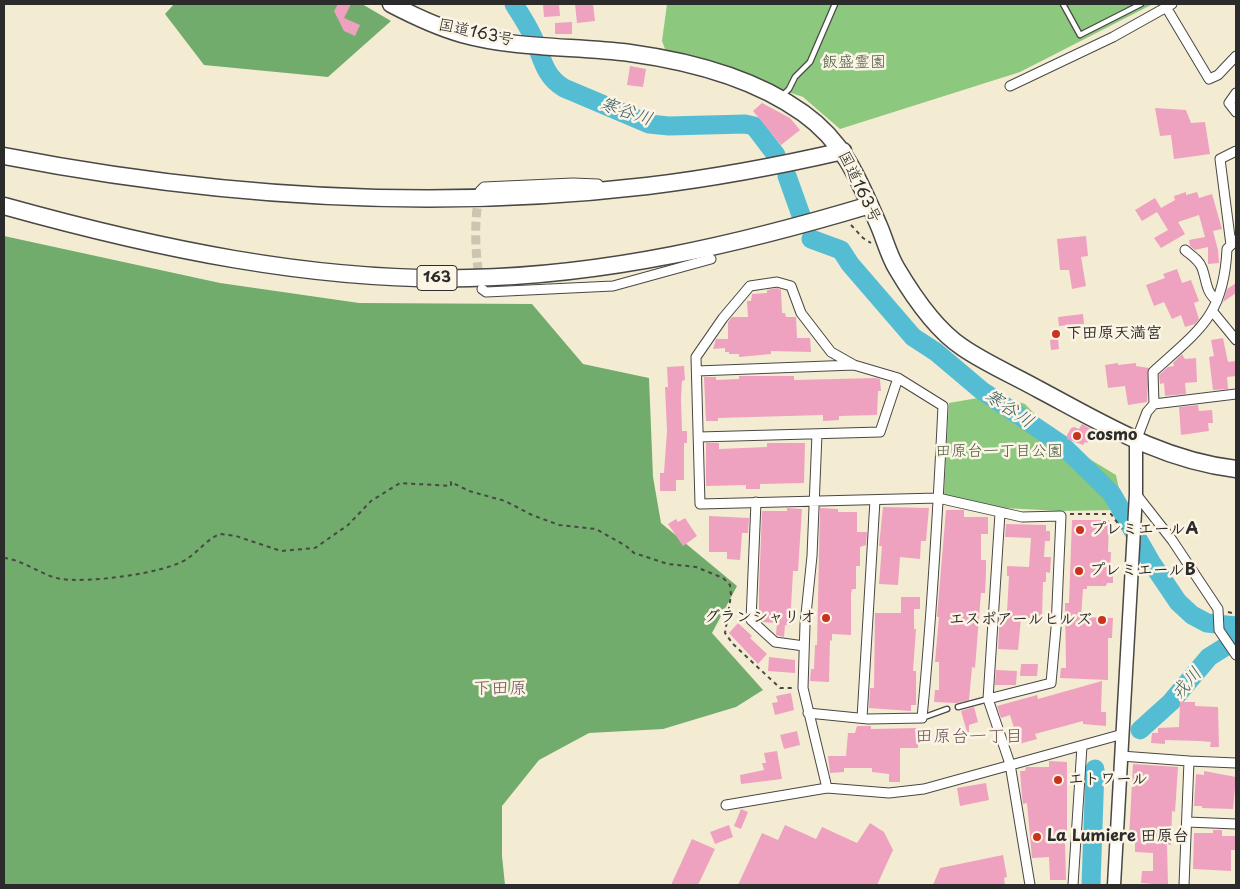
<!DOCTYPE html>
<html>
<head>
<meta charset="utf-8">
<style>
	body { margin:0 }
	#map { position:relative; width:1240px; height:889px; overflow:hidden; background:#f3ecd3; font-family:"Playpen Sans",sans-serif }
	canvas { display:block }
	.frame { position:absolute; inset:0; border:5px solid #2b2b2b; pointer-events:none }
</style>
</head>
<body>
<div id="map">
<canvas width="1240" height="889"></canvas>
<div class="frame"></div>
</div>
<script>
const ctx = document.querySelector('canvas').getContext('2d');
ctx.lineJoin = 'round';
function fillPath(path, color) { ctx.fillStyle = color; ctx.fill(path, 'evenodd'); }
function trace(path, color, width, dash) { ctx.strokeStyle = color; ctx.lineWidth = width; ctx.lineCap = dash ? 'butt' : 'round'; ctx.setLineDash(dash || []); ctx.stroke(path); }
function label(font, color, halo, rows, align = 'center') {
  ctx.font = font + ' "Playpen Sans","Klee One",sans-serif'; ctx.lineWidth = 5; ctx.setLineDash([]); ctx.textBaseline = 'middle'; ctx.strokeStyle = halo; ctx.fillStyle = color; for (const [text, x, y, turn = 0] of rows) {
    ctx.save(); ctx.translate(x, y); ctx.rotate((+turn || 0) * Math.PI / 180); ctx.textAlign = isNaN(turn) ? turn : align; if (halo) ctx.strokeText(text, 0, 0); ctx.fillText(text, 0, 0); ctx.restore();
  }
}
const green = new Path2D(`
	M667 4H1153L1020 72 840 129 803 97 665 49 662 41Z
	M995 395 1025 404 1051 431 1083 455 1116 475 1121 499 1116 510 1060 511 1004 508 944 495 949 403Z`);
const forest = new Path2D(`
	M174 4H362L391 21 328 77 204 65 165 14Z
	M4 236 220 283 359 303 532 304 583 364 649 378 653 477 661 523 737 586 712 633 763 690 736 707 663 729 589 733 539 760 502 806V856L505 885H4Z`);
const river = new Path2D(`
	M514 4C520 14 527 24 532 35 542 55 543 76 564 88L649 124 669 126 745 124 754 126 776 155
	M787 176 802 218
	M811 239 841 250 850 264 913 337 936 352 981 390 1061 444 1112 494 1151 562 1178 602 1192 615 1207 623 1236 626
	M1140 730 1171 702 1209 657 1236 640
	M1091 885 1095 769`);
const building = new Path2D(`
	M338 4H351L344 18 360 25 355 36 344 31 334 11Z
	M543 4H559L560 16 544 17Z
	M575 4H593L595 21 577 23Z
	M572 22V34H555V23Z
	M630 66 646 69 643 87 627 85Z
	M762 103 790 118 800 130 781 145 753 111Z
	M1155 108 1186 110 1191 123 1205 122 1210 154 1174 159 1171 135 1160 136Z
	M1186 192V195L1197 192 1199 198 1212 194 1222 229 1213 231 1218 250 1219 263 1208 264V247L1195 250 1190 246 1189 240 1205 237 1199 215 1178 222 1185 234 1161 248 1154 238 1168 230 1157 212 1142 221 1135 210 1155 198 1161 208 1175 200 1174 196Z
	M1086 236 1088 256 1081 257 1086 286 1072 289 1069 270H1060L1057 239Z
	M1177 269 1182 283 1191 280 1199 301 1194 303 1199 319 1195 324 1185 327 1181 315 1172 319 1164 302 1154 306 1146 285 1165 278 1163 274Z
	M1236 283V293L1223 302 1227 289Z
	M777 288 781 290 782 313H785L786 317H796L797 338H810L811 352 771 351V354L739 357V354H729V352H725V348L713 349 716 339H728V322L732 317H748L747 301H751L752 294 767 293V290Z
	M1083 314 1084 324 1059 326 1058 317Z
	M1223 338 1228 362 1236 361V376L1227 377 1228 389 1213 390 1209 357 1214 356 1211 340Z
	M1058 339 1059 349 1051 350 1050 340Z
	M1182 354 1185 359 1196 358 1197 382 1185 383 1186 394 1165 396 1164 383 1160 384 1159 375 1168 367 1174 366 1173 363Z
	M1118 363V365L1136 363V366L1149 368 1147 402 1128 405 1125 386 1108 388 1105 365Z
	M684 366 685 380 682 381 681 399 682 431H687V443H684V480H676V491H660V473H664L667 431 665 387H668L667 367Z
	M739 376H794V380L876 378 880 379 881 391H878L877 415 839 416V420L823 421V415L718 418V421H706L704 377H716V380L739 379Z
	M1198 405 1199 411 1212 410 1213 423H1208L1209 431 1181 435 1179 407Z
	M1082 424 1094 431 1087 443 1085 442 1083 445 1067 439V435L1071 428 1074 427 1079 429Z
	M706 443H719V449L767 447V443H805L804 483 760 484V489H746V485L706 486Z
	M883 507 929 508 926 541H921L920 559 900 557 898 585 879 584 882 546H879Z
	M787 508 802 509 798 571H793L790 626 785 625 784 637 776 635 777 623 763 622 759 619V590L762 511H787Z
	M820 508 838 509V512H857V532H867L866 545 860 547V566H856V589H852L851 594V635L832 634V641L830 640 829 682 810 681 811 669H814L815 645H817Z
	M946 510H964V517H988V534H981V560H986V574L985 593H981L975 668 972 667 969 700 957 703 934 702 935 690H939V662H935L939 617H937Z
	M709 516 749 518 748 533H742L740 560 727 559V552H709Z
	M685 518 697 536 683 546 668 524 676 519 678 522Z
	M1072 520H1109L1108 552H1111L1110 573H1113V583H1107L1106 586H1087V589H1083L1081 617 1113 618 1112 638H1108V680L1060 678 1061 668H1066L1065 603H1069Z
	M1006 524 1046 525V531H1050V541H1045L1044 557H1051L1050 573 1046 572V582H1043L1042 618H1021L1018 650 998 649 1000 612H1007L1009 576H1007V566L1029 567 1031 538 1005 537Z
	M901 597H920V609H914V629H916L913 671H916V705H911V711L869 708 870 688H874L875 613H901Z
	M738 623 752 636 750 638 767 654 758 664 729 633Z
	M769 657 795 660V673L768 671Z
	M1021 664H1038L1037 676H1020Z
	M996 670 1017 671 1016 685H995Z
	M1102 681 1101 712H1106V726L1083 724V721L1035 734 1037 739 1019 744 1010 715 1001 718 997 706 1037 695 1038 699Z
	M791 693 794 710 775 715 772 703 778 702 776 696Z
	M1180 702H1195V706L1218 707 1219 747H1210L1211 742 1200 741 1165 740V744L1151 743 1152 733H1158V728L1179 727Z
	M974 707 978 722 969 725V732H967L961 711Z
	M857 726H871V729L918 728V748H900V782H889V774L872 772V768H844V772L830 773 828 756H846L848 733H855Z
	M797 731 800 745 784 749 780 735Z
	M777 751 782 779 741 784 740 775 764 770 762 763H766L764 753Z
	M1049 761 1067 762V842H1065L1066 880H1050L1049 857 1032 858 1027 803 1023 804 1022 797 1020 771H1025L1026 767H1049Z
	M1133 764 1178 767 1175 812 1172 811 1171 845 1167 844 1168 885 1141 883 1142 871H1153V853L1135 852V839H1129Z
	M1204 771 1236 777 1233 809 1202 808V806H1194L1196 774 1204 775Z
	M986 783 989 800 960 806 957 788Z
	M741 809 748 812 741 829 734 826Z
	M870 823 884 832 893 850 877 885H738L762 833 778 840 785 825 816 839 822 827 857 843Z
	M729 825 733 837 715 844 710 832Z
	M1213 830H1222V836H1236V850H1231V871L1193 869 1194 833H1213Z
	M692 839 715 849 698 885H671Z
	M1003 855 1007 877 1004 878 1005 885H933L940 868Z`);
const streetTunnel = new Path2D(`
	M479 195C474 221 475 255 480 281`);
const path = new Path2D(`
	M851 225 863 238 871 243
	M1070 514H1111L1122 529
	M4 558C24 560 40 575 61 579 88 583 163 574 187 559 199 551 207 539 220 534L236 536 281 551 315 548 348 525 371 501 400 483 451 486V482L469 491 505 501 532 515 559 525 596 529 626 546 634 553 668 564 696 567 723 578 730 585 731 595 725 633 733 644 780 688H794
	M1228 612 1236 614`);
const lane = new Path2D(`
	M1063 4 1080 35 1141 4
	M782 96 789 89 795 77 810 62 835 4
	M958 707 988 699
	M922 718 947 709`);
const street = new Path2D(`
	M1166 7 1209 79 1218 75 1236 56
	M1010 86 1113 37 1172 4
	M1236 93 1229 103 1236 112
	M480 191 484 187 573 183 598 184
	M1231 245 1220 159 1236 151
	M1185 250C1192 256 1199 260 1202 268 1207 281 1205 291 1217 301
	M482 289 486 292 613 286 711 259
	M1213 312 1236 340
	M697 371 854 365
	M1154 404 1153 372C1199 330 1224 316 1227 249L1236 240
	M817 434 812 556 805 624 803 688 827 788
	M699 437 880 432 898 378
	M1136 441 1147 412 1154 404 1236 394
	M1136 494 1172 540 1218 609 1219 630 1236 655
	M756 502 751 620 775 642 804 646
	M1000 513 988 699 1010 764 1030 885
	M808 713 868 719 922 718C932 614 938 510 943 406L898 378 854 365 831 352 801 313 791 286 777 282 750 286 723 318 696 357 700 504 938 498 1022 517 1061 516 1056 628 1051 683 988 699
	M862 718 875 500
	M1121 756 1189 761 1184 885
	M1189 761 1236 763
	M726 805 827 788 889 793 924 789 1123 734
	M1187 822 1236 824
	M1073 885 1082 746`);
const secondary = new Path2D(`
	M1114 885 1136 494V441`);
const highway = new Path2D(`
	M391 4C414 16 437 27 462 34 516 49 574 46 630 53 688 61 754 78 803 113 845 143 859 180 879 226 885 240 889 256 897 269 913 296 935 329 962 347 985 363 1013 375 1038 389 1104 424 1161 460 1236 469
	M4 156C215 197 433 211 647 186 713 178 778 166 843 151
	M4 206C155 248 313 282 470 278 607 275 740 244 870 205`);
const markers = [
	[1056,334,5,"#c8321e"],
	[1077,436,5,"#c8321e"],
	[1080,530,5,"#c8321e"],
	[1079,571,5,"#c8321e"],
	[826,618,5,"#c8321e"],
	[1102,620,5,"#c8321e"],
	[1058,780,5,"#c8321e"],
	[1037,837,5,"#c8321e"]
];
const shields = [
	[437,278,40]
];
const shieldNames = [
	["163",437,278]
];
const streetNames = [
	["国道163号",476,33,12],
	["国道163号",859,187,64]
];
const parkNames = [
	["飯盛霊園",854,63],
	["田原台一丁目公園",999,452]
];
const poiNames = [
	["下田原天満宮",1066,334],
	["cosmo",1087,436],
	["プレミエールA",1090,530],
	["プレミエールB",1089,571],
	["グランシャリオ",816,618,"right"],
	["エスポアールヒルズ",1092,620,"right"],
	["エトワール",1068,780],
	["La Lumiere 田原台",1047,837]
];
const waterNames = [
	["寒谷川",626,112,19],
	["寒谷川",1009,409,34],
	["戎川",1187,684,-49]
];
const neighbourhoodNames = [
	["下田原",500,689],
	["田原台一丁目",969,737]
];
fillPath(green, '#8cc87d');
fillPath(forest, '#71ac6c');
trace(river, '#55bdd3', 19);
fillPath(building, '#eea2c0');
trace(streetTunnel, '#cbc5b1', 9, [9, 4.5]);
trace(lane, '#494844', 7);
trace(street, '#494844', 11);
trace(secondary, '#494844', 15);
trace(highway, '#494844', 19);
trace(path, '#494844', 2, [4, 4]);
trace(lane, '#fff', 4.5);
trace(street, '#fff', 9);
trace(secondary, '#fff', 12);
trace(highway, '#fff', 16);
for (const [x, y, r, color] of markers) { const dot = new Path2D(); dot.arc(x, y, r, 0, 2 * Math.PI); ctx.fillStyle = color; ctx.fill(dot); trace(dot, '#fcf5e5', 2); }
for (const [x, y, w] of shields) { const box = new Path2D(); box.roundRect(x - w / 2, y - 12.5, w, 25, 4); ctx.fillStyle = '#fcf5e5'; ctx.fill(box); trace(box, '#2b2b2b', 1); }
label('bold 15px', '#2b2b2b', null, shieldNames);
label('16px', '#2b2b2b', '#fcf5e5', streetNames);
label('16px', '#485a44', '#fcf5e5', parkNames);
label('bold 16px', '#2b2b2b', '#fcf5e5', poiNames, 'left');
label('italic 18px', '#3a5e66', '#fcf5e5', waterNames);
label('18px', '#6f555f', '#fcf5e5', neighbourhoodNames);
</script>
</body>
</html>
